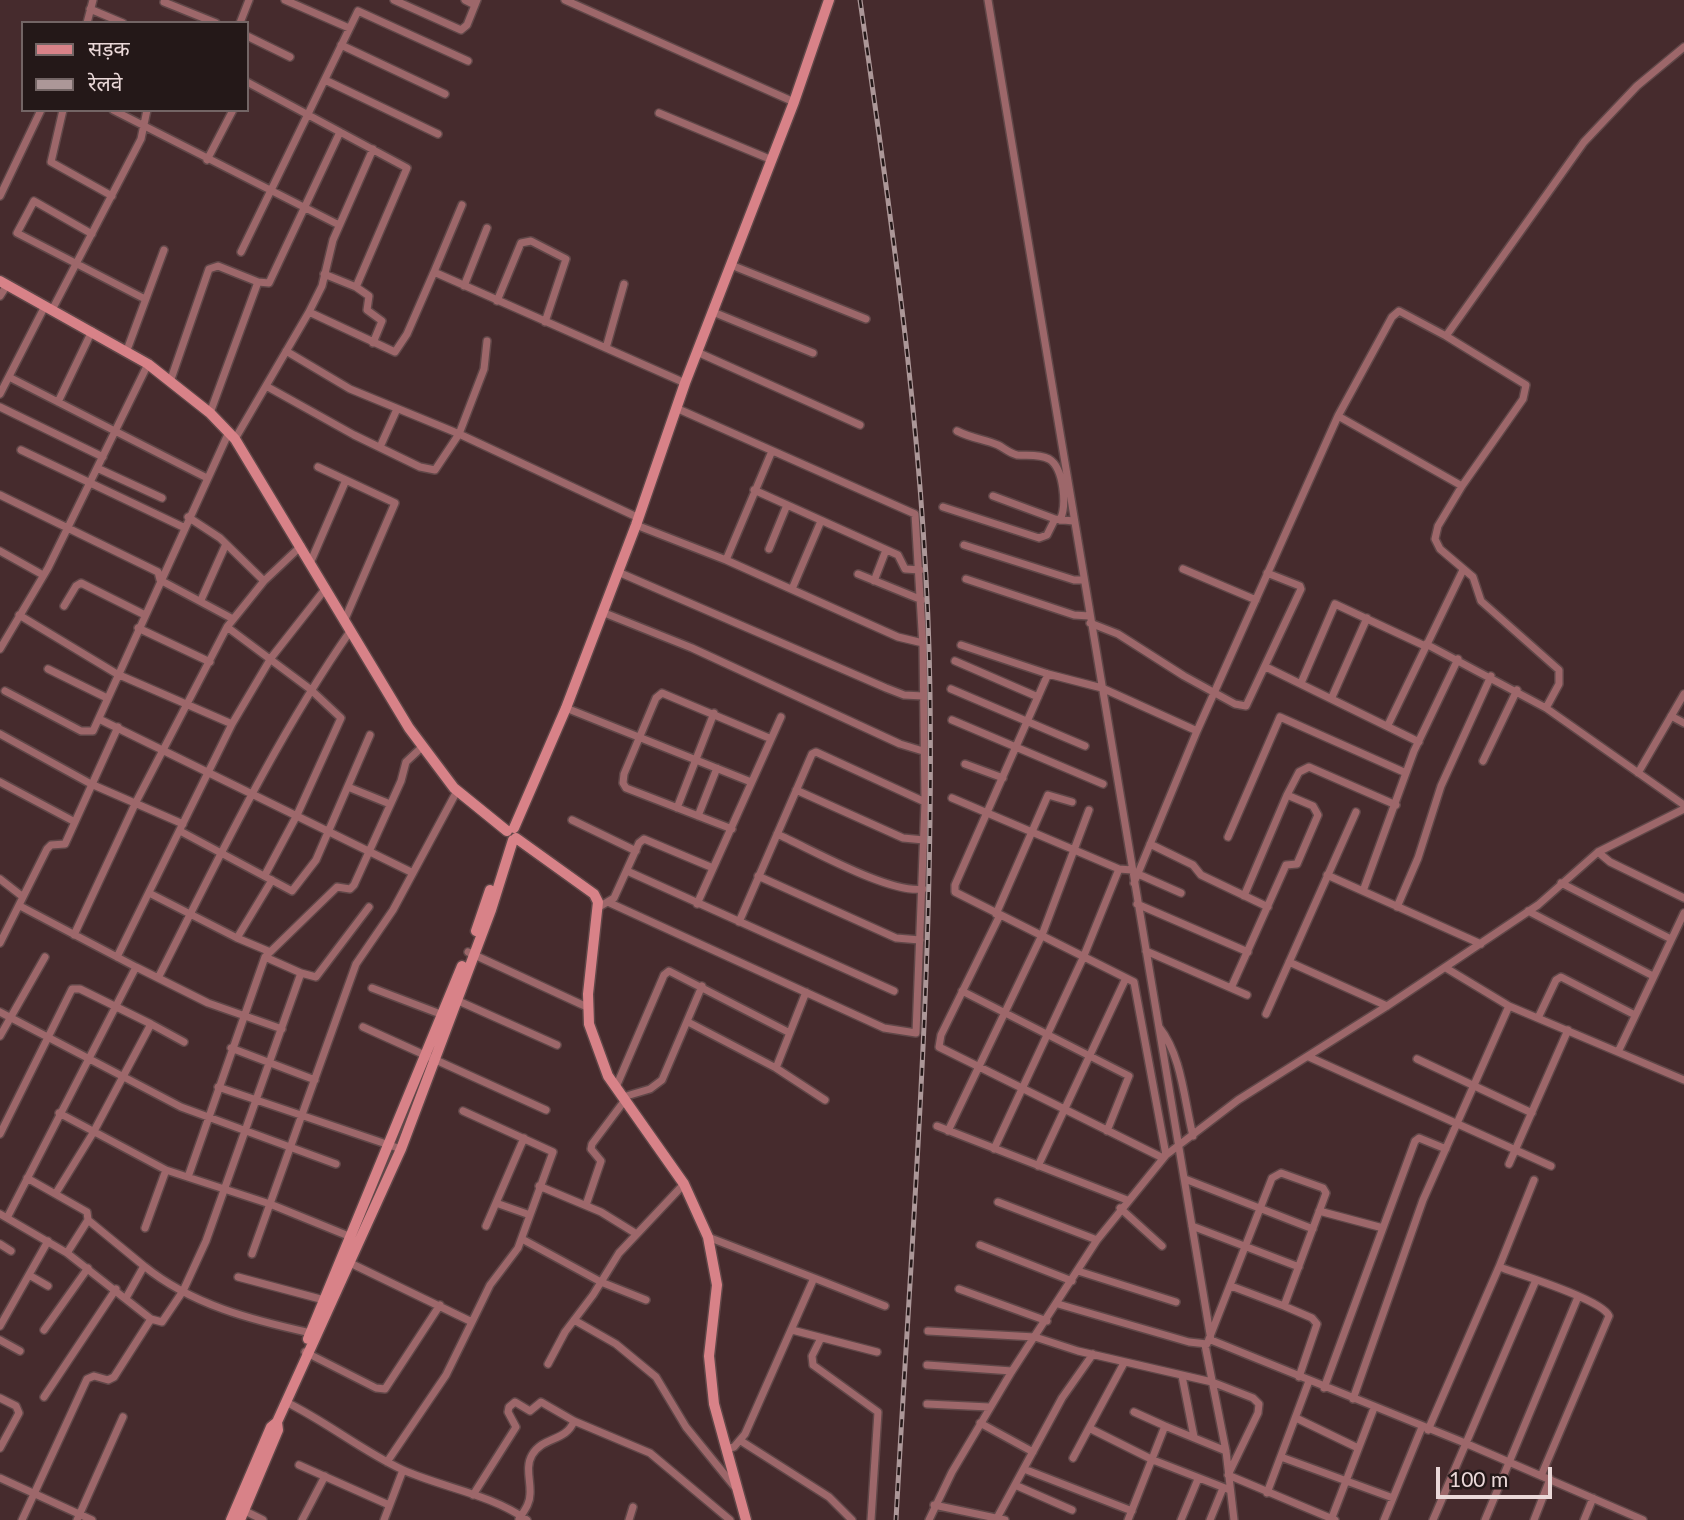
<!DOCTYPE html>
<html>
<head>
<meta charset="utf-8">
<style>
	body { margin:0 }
	#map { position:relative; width:1684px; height:1520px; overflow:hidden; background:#462b2d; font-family:Lato,"Noto Sans Devanagari",sans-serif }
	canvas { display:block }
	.legend { position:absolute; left:21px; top:21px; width:228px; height:91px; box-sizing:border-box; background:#241818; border:2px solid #736565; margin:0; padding:9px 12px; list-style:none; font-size:21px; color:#ead8d8 }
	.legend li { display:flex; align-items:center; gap:14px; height:35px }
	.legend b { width:35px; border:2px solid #736565 }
	.scale { position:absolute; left:1436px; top:1467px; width:116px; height:32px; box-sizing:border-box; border:4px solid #ead8d8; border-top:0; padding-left:9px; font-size:21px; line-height:24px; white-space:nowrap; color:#ead8d8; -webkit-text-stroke:5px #241818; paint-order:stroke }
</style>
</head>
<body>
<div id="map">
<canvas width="1684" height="1520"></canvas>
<ul class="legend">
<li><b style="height:9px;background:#d88288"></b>सड़क</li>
<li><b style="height:9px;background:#ac9798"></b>रेलवे</li>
</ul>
<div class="scale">100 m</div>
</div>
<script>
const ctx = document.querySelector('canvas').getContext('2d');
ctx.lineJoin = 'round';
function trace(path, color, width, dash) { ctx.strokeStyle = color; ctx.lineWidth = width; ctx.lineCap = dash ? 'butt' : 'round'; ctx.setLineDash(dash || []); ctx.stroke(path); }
const street = new Path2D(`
	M285 0 349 28
	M394 0 461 30 467 25 477 0
	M465 0 475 5
	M565 0 794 102
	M988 0 1211 1340
	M164 2 216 23
	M90 9 123 23
	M87 23 93 0
	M240 23 249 0
	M247 36 290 57
	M341 45 445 94
	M325 80 438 134
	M247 82 407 168 356 287 324 274
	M63 110 51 162 112 196
	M113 110 339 225
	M659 113 772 160
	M207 160 233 110
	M0 196 41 110
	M92 234 34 201 17 233 145 299
	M241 252 358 11 468 61
	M731 265 866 319
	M434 272 462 205
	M464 286 487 228
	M356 287 369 296 367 310 382 321 373 343
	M0 296 7 285
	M497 301 521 243 531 241 566 259 545 322
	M52 310 141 139 147 110
	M309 312 322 286 333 240 373 149
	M713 312 813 353
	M1446 336 1584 142 1637 86 1684 47
	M606 348 624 284
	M127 350 164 250
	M286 351 350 389 457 433 639 518
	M697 352 860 425
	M9 377 207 478
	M171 379 209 269 218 266 258 282
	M266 386 354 435 420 467 435 470 459 434 484 369 487 341
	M0 394 45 306
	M58 402 92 331
	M0 407 103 457
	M210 413 258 282 269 283 340 132
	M1338 416 1392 317 1399 311 1446 336 1526 385 1523 399 1462 486 1438 526 1435 539 1440 549 1473 577 1481 601 1559 670V684L1546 708 1684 805
	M957 431C973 439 984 439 998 445 1004 448 1009 453 1017 455 1027 456 1039 454 1049 459 1064 468 1067 506 1060 520
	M235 439 309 312 395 352 407 334 434 272 685 383
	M380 447 397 409
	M21 450 183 527
	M318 467 395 503 345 619
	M97 468 162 498
	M754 490 898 555 905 569 920 570
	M0 495 158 572 160 580 233 619
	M993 496 1055 519 1073 521
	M943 507 1039 538 1047 535 1055 519
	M188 517 220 538 264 581
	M636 525 726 560 898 637 923 643
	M964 545 1074 580H1083
	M769 549 787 505
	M0 551 43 575
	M726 560 772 451
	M311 561 346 480
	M1183 569 1256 600
	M618 572 886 688 904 695 923 696
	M858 574 922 600
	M966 579 1074 615 1089 616
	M874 581 886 550
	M792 589 821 521
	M201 600 226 544
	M64 606 76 586 81 583 145 615
	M602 612 692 648 900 744 923 751
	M19 615 117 674 232 724
	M1090 623 1118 634 1184 676 1235 704 1246 706 1301 589 1300 586 1267 573
	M227 627 310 689 341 718 297 815 265 875
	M138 628 210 662
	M1426 644 1546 708
	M961 645 1048 674 1102 688 1197 731
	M0 649 48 568 148 364
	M955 661 1038 697
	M1266 667 1419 742
	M48 669 107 698
	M1048 674 955 885V892L1134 982 1166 1155
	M1301 683 1335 604 1425 646
	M951 689 1085 746
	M5 691 81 731H93L229 432
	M1332 697 1367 618
	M566 708 751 782
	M1671 716 1684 723
	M99 719 413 873
	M952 720 1103 784
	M1388 725 1463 570
	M0 734 91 784 183 824
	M1483 761 1517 690
	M965 764 1003 778
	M1638 773 1684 694
	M0 782 75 822
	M348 787 390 804
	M796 790 903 838 924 840
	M952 798 1119 869 1132 870
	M677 808 714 713
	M698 816 717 768
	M572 820 636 851
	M732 829 626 788 623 783 624 774 656 698 662 693 769 738
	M180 831 292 891 316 860 370 735
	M777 834C811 849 889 894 923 889
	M1228 837 1280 717 1406 773
	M1150 844 1193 865 1201 875 1268 907
	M1598 852 1610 862 1684 898
	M627 871 894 991
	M1138 874 1181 893
	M1327 875 1481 944
	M758 876 896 938 920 940
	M0 879 23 897 0 943
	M1134 883 1197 731 1338 416 1462 486
	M1561 883 1671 939
	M1363 891 1414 751 1458 659
	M151 894 237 938 272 880
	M1244 896 1287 795
	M23 897 47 849 51 845 65 844 118 727
	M610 903 884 1028 916 1033 925 802 923 647 915 514 676 408
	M697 904 781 717
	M1137 904 1248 952
	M599 907 614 898 639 843 644 839 713 868
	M1397 907 1418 858 1441 786 1491 676
	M1528 911 1653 976
	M996 914 1048 795 1072 802
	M1000 915 941 1035 939 1047 1163 1158
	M739 922 812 754 816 752 925 802
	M74 935 136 802 227 627 264 581 301 546
	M237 938 268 951
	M1146 951 1247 995
	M468 952 587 1007
	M117 957 232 724 271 658 326 588
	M1289 962 1387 1006
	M136 967 208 1003 282 1029
	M1446 968 1509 1006 1684 1080
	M301 973 316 977 369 907
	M158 978C218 860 275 739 351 630
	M372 988 443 1015
	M1231 988 1286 865 1297 864 1318 815 1313 806 1287 795 1299 772 1309 767 1396 805
	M962 991 1129 1076 1107 1131
	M454 999 557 1045
	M0 1012 181 1107 336 1164
	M1266 1014 1356 812
	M1538 1018 1556 980 1561 977 1635 1015
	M688 1022 776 1068 825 1100
	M151 1024 184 1042
	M363 1027 546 1110
	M1159 1027C1182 1056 1184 1100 1193 1136
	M0 1036 45 957
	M231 1048 315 1080
	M1618 1052 1684 913
	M1309 1057 1551 1166
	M1417 1059 1532 1113
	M776 1068 806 992
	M218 1087 401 1149
	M616 1087 664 975 669 971 788 1032
	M623 1097 650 1089 662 1080 702 986
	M59 1113 166 1170 270 1204 351 1237
	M937 1126 1127 1200
	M948 1131 1042 935 1089 810
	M0 1134 72 989H80L151 1024 93 1133 56 1193
	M994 1149 1083 958 1119 869
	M1509 1164 1568 1030
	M1038 1166 1126 978
	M188 1177 265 957 337 887 350 889 354 885 401 781 406 762 422 747
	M27 1178 87 1212 88 1220
	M1185 1179 1313 1229
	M539 1186 601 1212 635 1233
	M998 1202 1097 1240
	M496 1203 530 1215
	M586 1205 601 1161 591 1149 592 1144 625 1100
	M1120 1208 1162 1246
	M1319 1211 1383 1228
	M0 1214 67 1253 151 1319 162 1322 183 1291 206 1241 301 973 265 957
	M7 1218 136 967 20 906
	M486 1226 524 1138
	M1192 1226 1299 1267
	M145 1228 166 1170
	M708 1237 814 1278 745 1434 734 1447 726 1449
	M522 1239 601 1282 646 1300
	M0 1244 11 1251
	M980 1245 1072 1281
	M67 1253 88 1220 144 1266
	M252 1254 356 964 393 910 457 791
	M346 1261 472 1322 490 1285 518 1248 553 1152 463 1111
	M1499 1267 1534 1180
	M1078 1271 1176 1302
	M29 1275 48 1286
	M238 1277 324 1300
	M814 1278 885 1306
	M1231 1286 1284 1306
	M959 1289 1047 1321
	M126 1298 144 1266C192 1305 252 1320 311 1333
	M1058 1304 1189 1342 1207 1344 1272 1178 1281 1173 1323 1188 1326 1193 1284 1306 1312 1318 1317 1324 1299 1377
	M574 1320 616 1344 656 1377 686 1427 734 1486
	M0 1326 48 1241
	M44 1330 88 1268
	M792 1330 877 1352
	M928 1331 1035 1337 1078 1351 1212 1382 1253 1398 1259 1404 1258 1413 1228 1475 1335 1520
	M0 1340 20 1351
	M820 1340 812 1356 813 1365 878 1412 871 1520
	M1211 1340 1465 1443 1643 1520
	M1205 1345 1226 1451 1234 1520
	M305 1352 376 1388 385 1389 440 1305
	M1124 1363 1089 1428 1153 1460 1230 1490
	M548 1364 565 1332 593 1295 619 1253 684 1184
	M927 1365 1012 1371
	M1182 1376 1194 1437
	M1324 1388 1415 1141 1419 1138 1446 1149
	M44 1397 116 1289
	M0 1398 16 1406 19 1413 0 1448
	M1353 1399 1423 1200 1509 1006
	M286 1402C327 1422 362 1451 403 1470 444 1488 490 1494 527 1520
	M927 1404 989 1407
	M1134 1412 1165 1426
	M1296 1418 1358 1448
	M980 1423 1033 1452
	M1428 1430 1499 1267C1519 1274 1603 1300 1609 1316L1541 1476
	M741 1441 829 1497 852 1520
	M1281 1457 1393 1498
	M1073 1458 1089 1428
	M387 1462 446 1375 472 1322
	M299 1465 389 1505
	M1024 1469 1132 1511
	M0 1478 92 1520
	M1015 1485 1072 1510
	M1267 1493 1309 1381
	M473 1495 516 1427 508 1412 509 1407 515 1402 530 1411 541 1402 574 1421 650 1453 730 1520
	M934 1505 1005 1520
	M241 1509 263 1520
	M997 1518 1062 1398 1093 1354
	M519 1519C524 1511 530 1504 530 1494 531 1481 525 1467 532 1455 543 1436 566 1442 574 1421
	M22 1520 87 1379 94 1376 108 1380 114 1377 151 1319
	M77 1520 123 1417
	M302 1520 325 1476
	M384 1520 403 1470
	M629 1520 633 1507
	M929 1520 952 1472 1012 1371 1097 1240 1166 1155 1238 1100 1387 1006 1538 905 1598 852 1684 809
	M1128 1520 1165 1426 1226 1451
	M1181 1520 1198 1479
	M1210 1520 1223 1488
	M1331 1520 1374 1408
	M1384 1520 1422 1427
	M1433 1520 1536 1280
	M1485 1520 1578 1297
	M1534 1520 1550 1479
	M1584 1520 1593 1498`);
const secondary = new Path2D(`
	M0 281 148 364 210 413 235 439 409 728 454 788 507 831
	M514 828 566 708 636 525 685 383 794 102 829 0
	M516 838 594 894 598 902 588 994 589 1024 608 1076 684 1184 708 1237 717 1285 709 1356 714 1404 746 1520
	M476 931 490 890
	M308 1339 462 966
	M231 1520 271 1427 277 1422 401 1149 491 910 513 840
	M240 1520 278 1430 277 1422`);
const rail = new Path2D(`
	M860 0C893 230 927 460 930 693 934 969 911 1245 896 1520`);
trace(street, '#604748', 10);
trace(secondary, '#604748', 13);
trace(street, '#9d676a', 7);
trace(secondary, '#d88288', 10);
trace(rail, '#ac9798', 5);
trace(rail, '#241818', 2.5, [8]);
</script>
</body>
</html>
